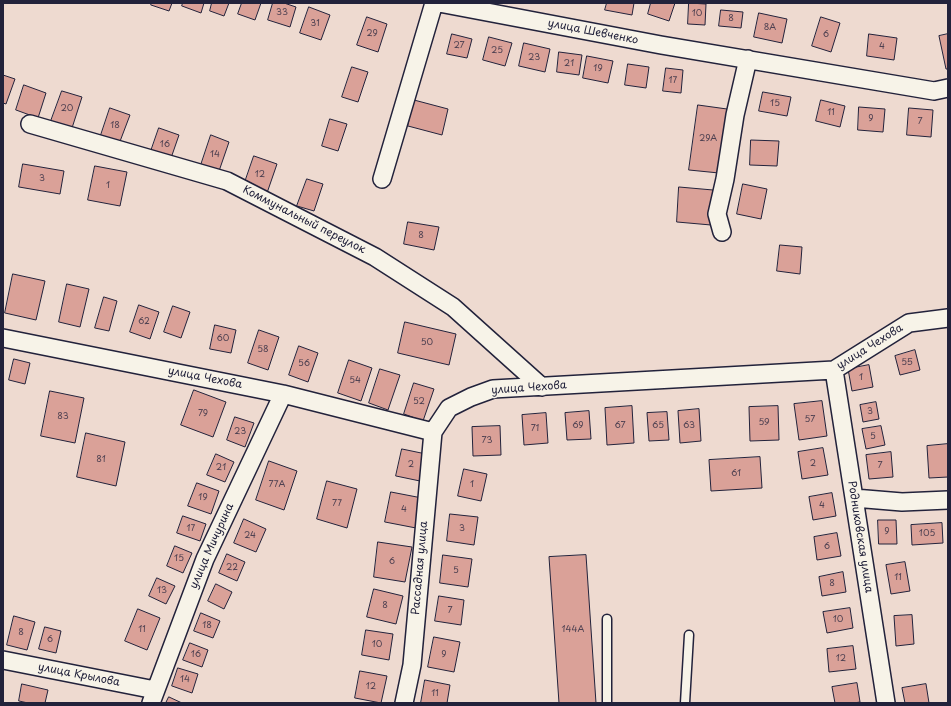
<!DOCTYPE html>
<html>
<head>
<meta charset="utf-8">
<style>
	body { margin:0 }
	#map { position:relative; width:951px; height:706px; overflow:hidden; background:#eedad0; font-family:"Playpen Sans",sans-serif }
	canvas { display:block }
	.frame { position:absolute; inset:0; border:4px solid #22223b; pointer-events:none }
</style>
</head>
<body>
<div id="map">
<canvas width="951" height="706"></canvas>
<div class="frame"></div>
</div>
<script>
const ctx = document.querySelector('canvas').getContext('2d');
ctx.lineJoin = 'round';
function fillPath(path, color) { ctx.fillStyle = color; ctx.fill(path, 'evenodd'); }
function trace(path, color, width, dash) { ctx.strokeStyle = color; ctx.lineWidth = width; ctx.lineCap = dash ? 'butt' : 'round'; ctx.setLineDash(dash || []); ctx.stroke(path); }
function label(font, color, halo, rows, align = 'center') {
  ctx.font = font + ' "Playpen Sans",sans-serif'; ctx.lineWidth = 3; ctx.setLineDash([]); ctx.textBaseline = 'middle'; ctx.strokeStyle = halo; ctx.fillStyle = color; for (const [text, x, y, turn = 0] of rows) {
    ctx.save(); ctx.translate(x, y); ctx.rotate((+turn || 0) * Math.PI / 180); ctx.textAlign = isNaN(turn) ? turn : align; if (halo) ctx.strokeText(text, 0, 0); ctx.fillText(text, 0, 0); ctx.restore();
  }
}
const building = new Path2D(`
	M152 3H172L169 11 151 5Z
	M183 3H204L201 13 182 6Z
	M212 3H229L224 16 210 11Z
	M242 3H261L255 20 238 14Z
	M273 3H284L296 7 290 27 268 20Z
	M607 3H634L632 15 605 10Z
	M651 3H675L669 21 648 14Z
	M689 3 706 4 705 25 688 24Z
	M309 7 330 15 321 40 300 33Z
	M721 10 743 12 741 28 719 26Z
	M759 13 787 19 782 43 754 37Z
	M367 17 387 24 378 52 357 45Z
	M821 17 840 23 831 52 812 46Z
	M452 34 472 39 467 58 447 54Z
	M869 34 897 38 894 60 867 56Z
	M948 34V69H946L939 36Z
	M489 37 512 43 505 66 483 60Z
	M524 43 550 49 545 72 519 66Z
	M559 52 582 55 579 75 557 72Z
	M587 56 613 61 608 83 583 78Z
	M628 64 649 67 646 88 625 85Z
	M352 67 368 72 358 102 342 97Z
	M666 68 683 70 681 93 663 91Z
	M3 75 15 79 6 104 3 103Z
	M24 85 46 93 38 118 16 110Z
	M62 91 82 97 72 128 51 121Z
	M763 92 791 97 787 116 759 111Z
	M414 100 448 109 442 135 408 126Z
	M821 100 845 106 840 127 816 121Z
	M698 105 727 109 719 173 689 170Z
	M859 107 885 109 883 132 858 130Z
	M110 108 130 115 119 144 100 138Z
	M909 108 933 110 931 137 907 135Z
	M330 119 347 124 338 151 322 146Z
	M159 128 179 135 170 161 150 154Z
	M211 135 229 142 218 174 200 168Z
	M751 140 779 141 777 166 750 165Z
	M254 156 277 164 267 193 244 185Z
	M23 164 64 171 60 194 19 187Z
	M95 166 127 172 120 206 88 200Z
	M307 179 323 184 314 211 297 206Z
	M743 184 767 189 761 219 737 214Z
	M679 187 713 190 711 225 677 222Z
	M408 222 439 227 434 250 404 244Z
	M780 245 802 247 800 274 777 271Z
	M13 274 45 281 36 320 5 313Z
	M67 284 89 289 80 327 59 322Z
	M104 297 117 301 109 331 95 328Z
	M139 305 159 312 150 339 130 332Z
	M173 306 190 312 181 338 164 332Z
	M405 322 456 334 449 365 398 353Z
	M215 325 236 330 231 353 210 349Z
	M259 330 279 337 268 370 248 363Z
	M299 346 318 353 308 382 289 375Z
	M915 350 920 370 900 375 895 356Z
	M14 359 30 363 25 384 9 380Z
	M349 360 372 368 361 401 338 393Z
	M869 365 873 387 852 391 848 369Z
	M380 369 400 375 388 410 369 403Z
	M414 383 434 389 423 421 404 414Z
	M194 390 226 402 213 437 181 425Z
	M50 391 84 398 75 443 41 436Z
	M822 401 827 436 799 440 794 404Z
	M876 402 879 419 863 422 860 405Z
	M632 406 634 443 607 445 605 408Z
	M778 406 779 440 750 441 749 407Z
	M699 409 701 441 680 443 678 411Z
	M589 411 591 439 567 440 565 413Z
	M667 412 669 440 649 441 647 413Z
	M546 413 548 443 524 445 522 415Z
	M235 417 254 423 245 447 227 440Z
	M500 426 501 455 473 456 472 427Z
	M881 426 885 445 866 449 862 429Z
	M86 433 125 442 116 486 77 477Z
	M948 444V477L929 478 927 446Z
	M823 448 828 475 802 479 798 452Z
	M402 449 426 454 420 481 396 476Z
	M891 452 893 477 869 479 866 455Z
	M216 454 234 462 225 482 207 475Z
	M760 457 762 488 711 491 709 460Z
	M269 461 297 471 284 510 256 500Z
	M464 469 487 474 481 501 458 496Z
	M327 481 357 489 347 528 317 519Z
	M197 483 219 491 211 514 188 506Z
	M391 492 422 498 416 528 385 522Z
	M832 493 836 516 813 520 809 497Z
	M450 514 478 517 474 545 447 541Z
	M183 516 206 524 200 541 177 533Z
	M244 519 266 529 256 552 234 543Z
	M878 520H896L897 544H879Z
	M942 523 943 543 912 545 911 525Z
	M837 533 841 556 817 560 814 537Z
	M378 542 412 547 405 582 374 577Z
	M175 546 192 553 183 573 167 566Z
	M227 554 245 562 237 581 219 573Z
	M443 555 472 559 468 587 440 583Z
	M586 555 596 703H559L549 557Z
	M905 562 910 591 891 594 886 565Z
	M843 572 846 592 822 596 819 577Z
	M157 578 175 586 166 604 149 596Z
	M216 584 232 592 224 609 208 601Z
	M374 589 403 596 396 624 367 617Z
	M439 596 464 600 461 625 435 621Z
	M850 608 853 628 827 633 823 612Z
	M138 609 160 618 147 650 125 641Z
	M201 613 220 621 213 638 194 631Z
	M912 615 914 644 896 646 894 616Z
	M14 616 35 622 27 650 7 645Z
	M45 627 61 631 56 653 39 649Z
	M366 630 393 634 389 660 362 655Z
	M434 637 460 642 454 672 428 667Z
	M190 643 208 650 202 667 183 660Z
	M853 646 856 669 829 672 827 649Z
	M178 668 198 674 192 693 172 686Z
	M360 671 387 676 381 703 355 698Z
	M425 680 450 685 447 703H421Z
	M857 683 860 702 854 703H835L832 687Z
	M22 684 48 690 45 703H28L19 701Z
	M926 684 929 703H905L902 688Z
	M169 697 182 703H166Z`);
const service = new Path2D(`
	M607 703V619
	M685 703 689 635`);
const minor = new Path2D(`
	M439 3 661 45 934 91 948 88
	M30 124 227 181 375 257 453 307 542 387
	M382 179 434 3
	M722 232 717 214 725 179 735 115 748 59
	M3 338 283 394 433 432
	M834 370 886 703
	M854 498 902 502 948 500
	M3 660 155 690
	M151 703 205 559 283 394
	M404 703 412 665 433 432 449 408 471 397 493 389 834 370 909 323 948 318`);
const numberNames = [
	["33",282,13],
	["10",697,14],
	["8",731,19],
	["31",315,24],
	["8А",770,28],
	["29",372,34],
	["6",826,35],
	["27",459,46],
	["4",882,47],
	["25",497,51],
	["23",534,58],
	["21",569,64],
	["19",598,69],
	["17",673,81],
	["15",775,104],
	["20",67,109],
	["11",831,113],
	["9",871,119],
	["7",920,122],
	["18",115,126],
	["29А",708,139],
	["16",165,145],
	["14",215,155],
	["12",260,175],
	["3",42,179],
	["1",108,186],
	["8",421,236],
	["62",144,322],
	["60",223,339],
	["50",427,343],
	["58",263,350],
	["55",907,363],
	["56",304,364],
	["1",861,378],
	["54",355,381],
	["52",419,402],
	["3",870,412],
	["79",203,414],
	["83",63,417],
	["57",810,420],
	["59",764,423],
	["69",578,426],
	["67",620,426],
	["65",658,426],
	["63",689,426],
	["71",535,429],
	["23",240,432],
	["5",873,437],
	["73",487,441],
	["81",101,460],
	["2",813,464],
	["2",411,465],
	["7",880,466],
	["21",221,468],
	["61",736,474],
	["77А",277,485],
	["1",472,485],
	["19",203,498],
	["77",337,504],
	["4",822,506],
	["4",404,510],
	["17",191,529],
	["3",462,529],
	["9",887,532],
	["105",927,534],
	["24",250,536],
	["6",827,547],
	["15",179,559],
	["6",392,562],
	["22",232,568],
	["5",456,571],
	["11",898,578],
	["8",832,584],
	["13",162,591],
	["8",385,606],
	["7",450,611],
	["10",838,620],
	["18",207,626],
	["11",142,630],
	["144А",573,630],
	["8",21,633],
	["6",50,640],
	["10",377,645],
	["16",196,655],
	["9",444,655],
	["12",841,659],
	["14",185,680],
	["12",371,687],
	["11",435,694]
];
const streetNames = [
	["улица Шевченко",593,32,11],
	["Коммунальный переулок",304,220,27],
	["улица Чехова",870,347,-32],
	["улица Чехова",205,378,11],
	["улица Чехова",529,388,-4],
	["Родниковская улица",860,537,81],
	["улица Мичурина",212,546,-66],
	["Рассадная улица",420,568,-85],
	["улица Крылова",79,675,11]
];
fillPath(building, '#daa198');
trace(building, '#22223b', 1);
trace(service, '#22223b', 11);
trace(minor, '#22223b', 20);
trace(service, '#f7f3e8', 8);
trace(minor, '#f7f3e8', 17);
label('9px', '#504252', null, numberNames);
label('11px', '#22223b', '#f7f3e8', streetNames);
</script>
</body>
</html>
